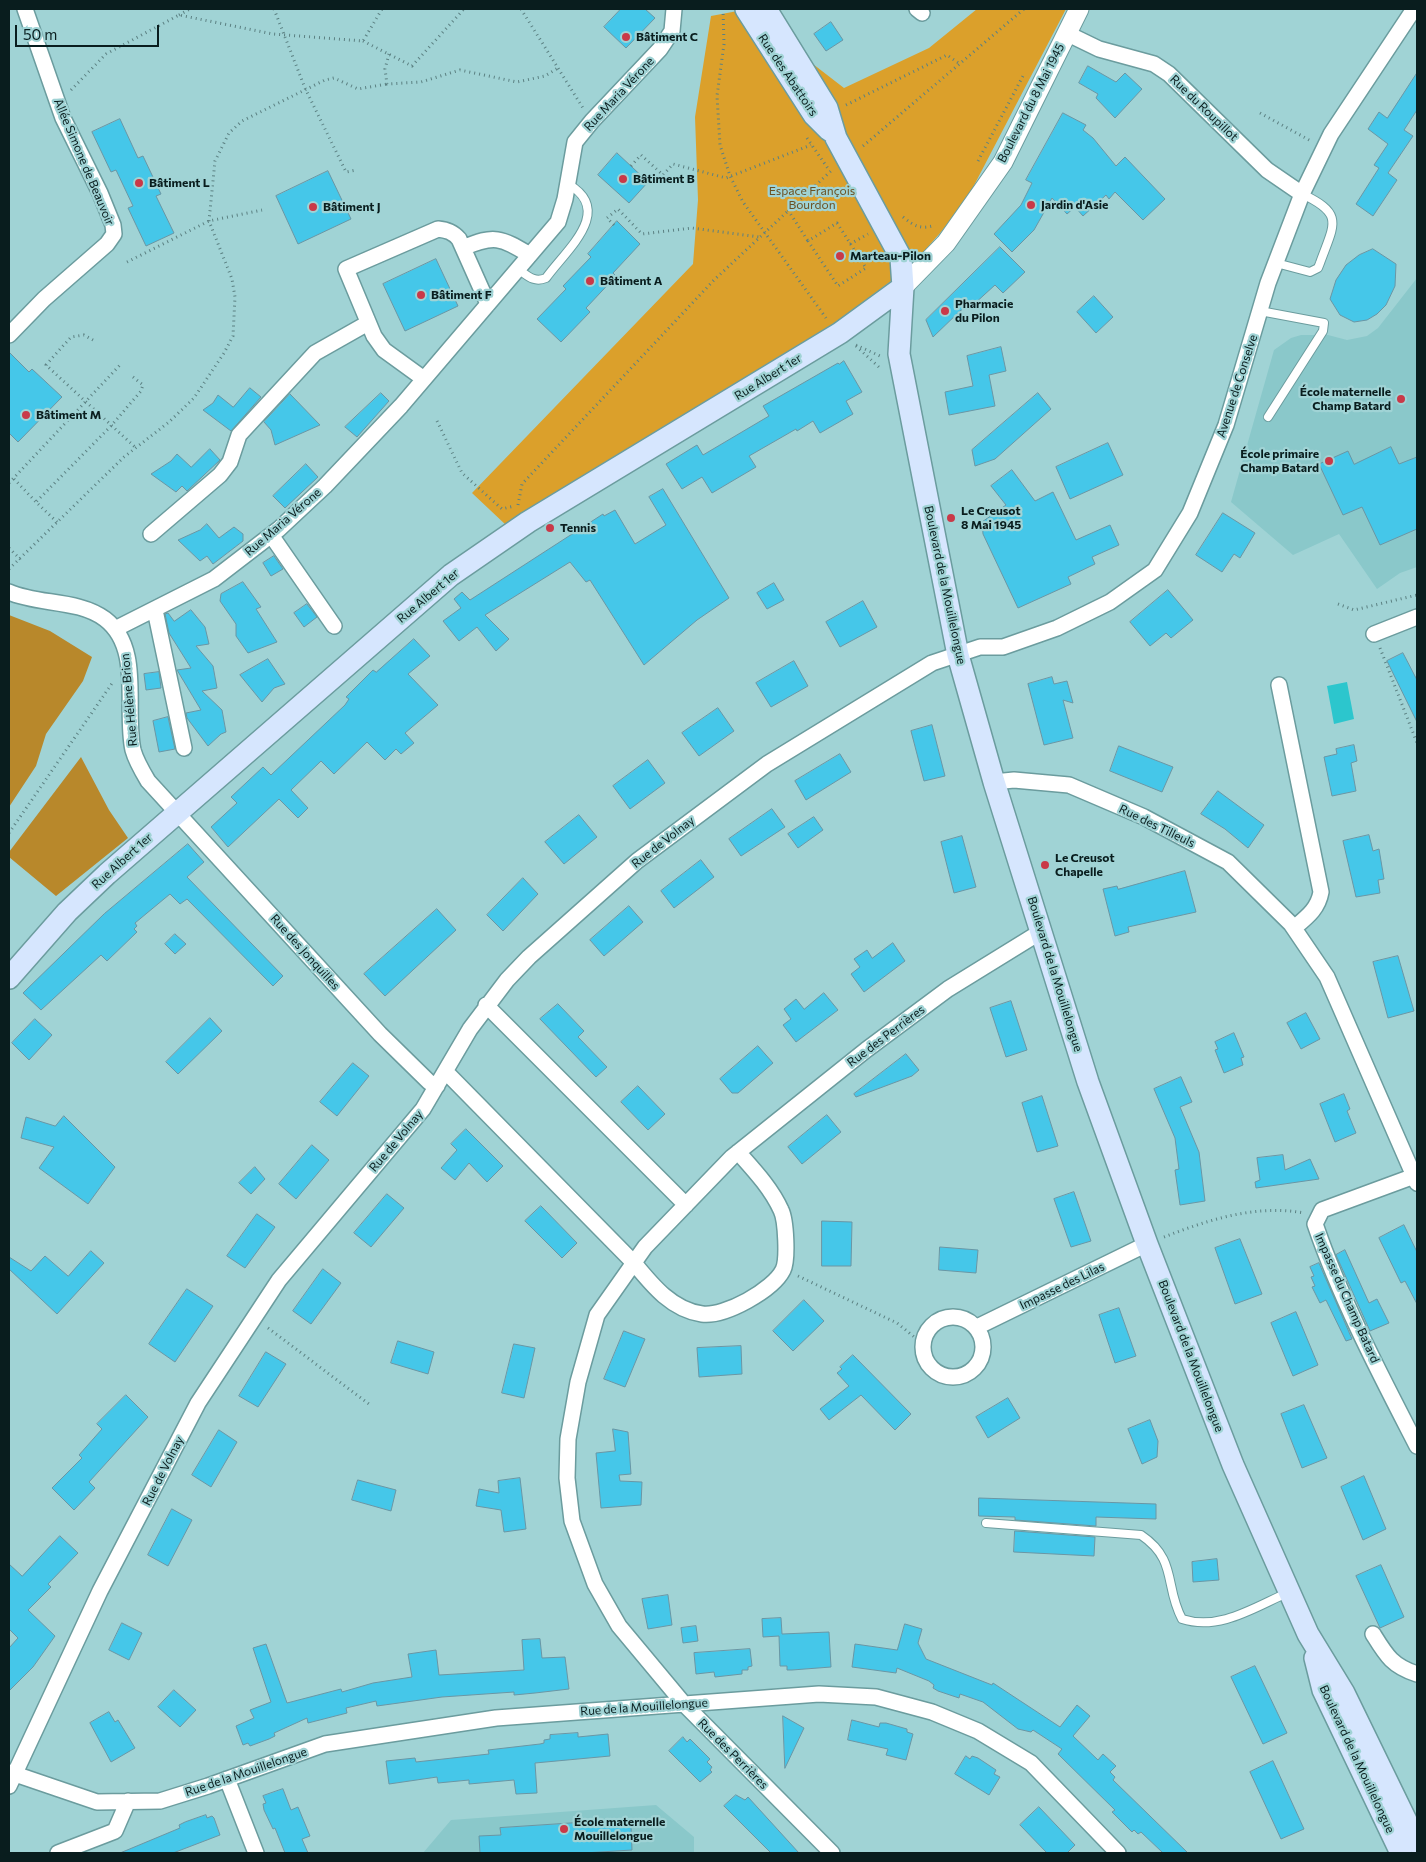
<!DOCTYPE html>
<html>
<head>
<meta charset="utf-8">
<style>
	body { margin:0 }
	#map { position:relative; width:1426px; height:1862px; overflow:hidden; background:#a0d3d5; font-family:Commissioner,sans-serif }
	canvas { display:block }
	.frame { position:absolute; inset:0; border:10px solid #091d1e; pointer-events:none }
	.scale { position:absolute; left:15px; top:25px; width:144px; height:22px; box-sizing:border-box; border:2px solid #091d1e; border-top:0; padding-left:6px; font-size:15px; line-height:18px; white-space:nowrap; color:#091d1e; -webkit-text-stroke:4px #a0d3d5; paint-order:stroke }
</style>
</head>
<body>
<div id="map">
<canvas width="1426" height="1862"></canvas>
<div class="frame"></div>
<div class="scale">50 m</div>
</div>
<script>
const ctx = document.querySelector('canvas').getContext('2d');
ctx.lineJoin = 'round';
function fillPath(path, color) { ctx.fillStyle = color; ctx.fill(path, 'evenodd'); }
function trace(path, color, width, dash) { ctx.strokeStyle = color; ctx.lineWidth = width; ctx.lineCap = dash ? 'butt' : 'round'; ctx.setLineDash(dash || []); ctx.stroke(path); }
function label(font, color, halo, rows, align = 'center') {
  ctx.font = font + ' Commissioner,sans-serif'; ctx.lineWidth = 4.5; ctx.setLineDash([]); ctx.textBaseline = 'middle'; ctx.strokeStyle = halo; ctx.fillStyle = color; for (const [text, x, y, turn = 0] of rows) {
    ctx.save(); ctx.translate(x, y); ctx.rotate((+turn || 0) * Math.PI / 180); ctx.textAlign = isNaN(turn) ? turn : align; if (halo) ctx.strokeText(text, 0, 0); ctx.fillText(text, 0, 0); ctx.restore();
  }
}
const built = new Path2D(`
	M1417 278V567L1400 573 1377 589 1339 534 1293 555 1231 502 1274 350 1291 338 1301 335H1328L1347 340 1367 336 1378 328Z
	M656 1805 694 1837V1853H423L451 1820Z`);
const green = new Path2D(`
	M977 9H1066L969 195 941 232 910 267 824 331 666 425 507 526 472 493 693 264 698 200 695 117 711 16 743 10 844 88 929 48Z`);
const forest = new Path2D(`
	M9 615 50 631 92 657 83 681 46 734 36 766 9 807Z
	M81 757 109 810 128 838 56 896 9 857V852Z`);
const water = new Path2D(`
	M1347 682 1354 719 1334 724 1327 686Z`);
const building = new Path2D(`
	M621 9H645L655 18 626 48 604 27Z
	M831 22 843 40 826 51 814 34Z
	M1088 66 1116 82 1125 73 1142 89 1115 118 1096 98 1098 94 1079 83Z
	M1417 73V110L1404 130 1413 136 1388 173 1397 180 1373 216 1356 204 1379 168 1374 165 1388 144 1368 129 1379 112 1387 118Z
	M1063 113 1086 125 1083 130 1093 138 1116 166 1125 157 1165 199 1143 220 1115 192 1109 199 1106 195 1083 216 1075 207 1067 214 1052 198 1034 230 1012 252 994 234 1021 205 1032 183 1026 180Z
	M120 119 138 158 143 156 161 194 156 196 174 233 146 246 128 208 133 206 116 170 111 172 92 132Z
	M617 153 648 182 629 203 598 175Z
	M328 171 351 219 298 244 276 196Z
	M617 221 640 244 613 273 616 276 586 308 590 312 561 342 537 319 566 289 563 286 591 257 588 254Z
	M1000 247 1025 272 1003 293 995 285 973 305 970 304 960 311 933 337 926 320Z
	M1373 249 1396 264 1395 286 1386 305 1377 314 1367 320 1354 322 1340 315 1330 299 1336 280 1346 265 1359 255Z
	M436 259 458 306 405 331 383 284Z
	M1094 296 1113 317 1096 333 1077 312Z
	M1001 347 1006 371 989 375 995 406 949 415 945 392 973 386 967 356Z
	M9 352 29 372 32 369 62 397 18 442 9 433Z
	M844 361 862 392 846 401 853 414 820 433 813 421 797 431 796 429 749 456 756 467 712 493 702 477 682 489 666 464 697 445 703 455 769 416 763 406 838 363 839 364Z
	M250 388 261 397 231 431 203 410 213 403 218 395 233 407Z
	M381 393 389 401 357 437 345 427Z
	M1038 393 1051 409 995 459 975 466 972 450Z
	M290 394 320 425 275 445 271 430 264 422Z
	M1108 443 1123 475 1070 499 1056 467Z
	M1391 447 1399 464 1417 457V529L1380 545 1362 507 1343 515 1319 464 1348 451 1354 464Z
	M210 449 220 460 187 491 182 486 176 492 151 474 171 461 177 454 191 467Z
	M306 464 318 477 285 508 273 496Z
	M1012 470 1035 501 1053 492 1076 540 1110 525 1119 545 1092 557 1095 564 1068 577 1071 584 1018 608 983 534 982 522 1006 505 991 486Z
	M663 489 729 598 697 620 644 665 590 580 586 582 570 562 485 615 509 639 496 651 477 627 459 641 443 621 461 608 454 599 462 592 470 600 603 514 604 516 615 510 635 544 666 525 649 497Z
	M1223 513 1255 533 1240 558 1234 554 1222 572 1196 555Z
	M207 524 219 538 234 527 243 534V541L213 564 207 556 200 561 178 540 200 530Z
	M274 556 283 569 271 576 263 563Z
	M243 582 261 607 256 609 277 642 248 653 236 636V624L220 601 221 594Z
	M774 583 784 600 767 609 757 593Z
	M1168 590 1193 620 1171 638 1166 633 1150 646 1130 622Z
	M863 601 877 627 840 647 826 622Z
	M307 604 317 617 304 627 294 613Z
	M191 610 205 627 209 644 196 646 213 666 217 688 202 691 222 710 226 732 221 734 208 746 187 718 186 713 201 710 177 670 191 668 169 633 165 614 168 613 174 621Z
	M414 639 430 656 408 674 438 705 405 733 414 743 401 754 396 749 385 760 367 742 334 774 321 761 291 790 308 808 298 818 279 799 228 847 211 827 237 803 231 797 263 767 271 775 345 705 349 699 346 697 373 670 376 672Z
	M1403 653 1417 680V722L1387 661Z
	M268 659 285 684 274 688 262 702 240 675Z
	M794 661 808 686 771 707 756 683Z
	M159 672 161 688 146 690 144 674Z
	M1052 677 1054 684 1067 681 1073 703 1063 700 1073 738 1044 745 1028 684Z
	M718 708 734 731 699 756 682 733Z
	M168 717 175 749 159 752 153 721Z
	M932 725 945 776 924 781 911 731Z
	M1354 745 1357 761 1351 763 1356 791 1332 796 1324 757 1337 754 1336 749Z
	M1119 746 1173 767 1162 792 1110 771Z
	M840 754 851 772 806 800 795 781Z
	M648 760 665 783 630 809 613 786Z
	M1218 791 1264 825 1248 848 1225 829 1201 814Z
	M772 809 785 827 741 856 729 839Z
	M579 815 597 837 564 864 545 842Z
	M814 817 823 830 798 848 788 834Z
	M1369 835 1373 851 1379 849 1384 879 1378 880 1380 893 1356 897 1343 841Z
	M962 836 976 887 954 893 941 842Z
	M188 844 204 862 187 877 283 976 273 986 187 899 180 904 170 894 135 923 137 926 134 929 137 932 107 961 101 955 41 1010 23 993 104 914Z
	M701 860 714 877 674 908 661 891Z
	M1185 871 1196 912 1128 927 1129 932 1115 936 1103 889 1117 886 1118 889Z
	M523 878 538 894 503 931 487 915Z
	M629 906 643 922 604 956 590 940Z
	M437 909 456 930 385 996 364 974Z
	M175 934 186 944 175 954 165 944Z
	M893 943 905 961 864 992 851 974 860 967 854 959 867 950 872 958Z
	M1398 956 1414 1011 1388 1018 1373 962Z
	M824 993 838 1010 796 1042 783 1025 791 1019 784 1009 796 999 804 1009Z
	M1011 1001 1027 1050 1006 1057 990 1008Z
	M558 1004 584 1031 578 1037 607 1067 596 1077 540 1019Z
	M1306 1013 1320 1039 1301 1049 1287 1023Z
	M210 1018 222 1031 178 1074 166 1062Z
	M35 1019 52 1035 29 1060 12 1043Z
	M1234 1033 1244 1057 1241 1058 1243 1065 1224 1073 1215 1050 1218 1049 1215 1042Z
	M758 1046 773 1063 738 1093H732L720 1079Z
	M906 1054 919 1070 912 1076 856 1097 854 1094Z
	M353 1063 369 1076 337 1116 320 1102Z
	M1181 1077 1192 1102 1180 1107 1199 1152 1205 1201 1180 1205 1175 1170 1179 1169 1175 1138 1154 1089Z
	M638 1086 665 1114 648 1130 621 1102Z
	M1344 1094 1350 1109 1347 1111 1356 1133 1335 1142 1320 1104Z
	M1042 1096 1058 1146 1037 1152 1022 1103Z
	M827 1115 841 1132 802 1164 788 1147Z
	M64 1116 115 1167 88 1204 39 1168 54 1147 21 1138 26 1117 55 1126Z
	M466 1129 503 1166 487 1182 469 1163 455 1180 441 1168 457 1150 451 1144Z
	M312 1145 329 1160 296 1199 279 1184Z
	M1283 1155 1285 1170 1310 1159 1319 1179 1256 1188 1255 1182 1260 1180 1257 1158Z
	M255 1167 265 1179 251 1194 239 1183Z
	M1074 1192 1091 1241 1071 1247 1054 1199Z
	M387 1194 404 1208 371 1247 354 1233Z
	M541 1206 577 1243 562 1258 525 1221Z
	M257 1214 275 1227 245 1268 227 1256Z
	M822 1221 852 1222 851 1266H822Z
	M1404 1225 1417 1252V1304L1405 1281 1401 1283 1379 1238Z
	M1240 1239 1262 1294 1235 1304 1215 1248Z
	M940 1247 978 1250 976 1273 939 1270Z
	M1345 1250 1369 1303 1377 1299 1389 1323 1370 1331 1336 1255Z
	M91 1251 104 1263 57 1314 9 1269V1257L31 1271 45 1256 68 1276Z
	M1319 1263 1352 1339 1346 1341 1326 1300 1320 1303 1312 1287 1315 1286 1311 1277 1314 1276 1310 1267Z
	M323 1269 341 1283 311 1324 293 1311Z
	M187 1289 213 1306 175 1362 149 1344Z
	M804 1300 824 1321 793 1351 773 1331Z
	M1119 1308 1136 1356 1115 1363 1099 1315Z
	M1296 1312 1318 1365 1293 1376 1271 1323Z
	M624 1331 645 1339 625 1387 604 1379Z
	M398 1341 434 1352 428 1374 391 1363Z
	M514 1344 535 1348 524 1398 502 1393Z
	M741 1346 742 1374 699 1377 697 1348Z
	M266 1352 286 1364 258 1407 239 1396Z
	M853 1355 911 1414 895 1430 861 1395 829 1420 820 1409 849 1386 837 1373 842 1369 840 1367Z
	M126 1395 148 1417 89 1482 95 1488 74 1510 52 1488 82 1458 79 1455 102 1429 97 1424Z
	M1008 1398 1020 1418 988 1438 976 1417Z
	M1304 1405 1327 1458 1302 1468 1281 1414Z
	M1150 1420 1158 1441 1157 1457 1142 1464 1128 1429Z
	M613 1429 628 1432 631 1474 619 1475 620 1481 642 1482 641 1505 601 1508 596 1453 615 1451Z
	M219 1430 237 1442 211 1487 192 1475Z
	M1364 1476 1386 1529 1363 1540 1341 1487Z
	M520 1478 526 1529 504 1532 501 1510 476 1506 479 1489 499 1493 498 1481Z
	M358 1480 396 1490 391 1511 352 1500Z
	M979 1498 1156 1504V1519L1096 1517V1526L1015 1520V1517L979 1516Z
	M172 1509 192 1520 168 1566 148 1555Z
	M1015 1531 1095 1537 1094 1556 1014 1552Z
	M60 1536 78 1553 48 1584 51 1587 28 1610 55 1636 33 1667 9 1691V1648L18 1638 9 1629V1564L22 1576Z
	M1217 1559 1219 1580 1193 1582 1192 1562Z
	M1381 1565 1404 1617 1380 1628 1356 1576Z
	M668 1595 672 1625 648 1629 642 1599Z
	M781 1618 782 1634 829 1632 831 1667 792 1670H787V1666H780L779 1636 763 1637 762 1619Z
	M122 1623 142 1633 129 1660 109 1650Z
	M905 1624 922 1629 918 1643 926 1659 992 1685 993 1683 1060 1727 1077 1705 1090 1716 1073 1736 1098 1760 1103 1754 1116 1766 1110 1772 1115 1777 1113 1780 1188 1853H1163L1141 1832 1138 1834 1134 1830 1132 1832 1112 1812 1115 1810 1058 1754 1062 1749 1033 1730 1031 1732 1018 1729 983 1702 960 1694 959 1698 938 1691 933 1688 934 1685 929 1681 897 1668 896 1673 852 1667 855 1644 897 1650Z
	M696 1626 698 1641 683 1643 681 1628Z
	M540 1639 542 1658 565 1657 569 1689 535 1693 514 1695V1692L442 1697 377 1706 376 1701 346 1708 347 1713 308 1723 307 1718 274 1733 275 1736 269 1739 250 1746 248 1743 243 1745 236 1726 254 1718 250 1710 271 1702 253 1648 266 1644 287 1703 341 1689 342 1692 373 1683 412 1677 408 1654 436 1650 439 1675 524 1670 522 1640Z
	M750 1649 752 1666 748 1667V1670H742V1674L715 1677 714 1672 696 1674 694 1653Z
	M1255 1666 1287 1733 1263 1744 1231 1677Z
	M174 1690 196 1710 180 1727 158 1707Z
	M109 1712 115 1722 118 1720 135 1748 111 1762 90 1723Z
	M783 1716 804 1728 785 1768Z
	M852 1720 879 1727 880 1723H886L907 1729V1732L913 1734 906 1760 886 1755 888 1749 848 1740Z
	M578 1733V1737L608 1734 610 1756 535 1763 537 1793 516 1794 514 1780 469 1784V1780L438 1783 437 1777 389 1784 386 1761 415 1758 416 1762 489 1754 488 1750 540 1744 544 1743V1740L550 1739V1735Z
	M683 1737 687 1742 690 1739 710 1759 707 1762 712 1767 710 1770 712 1772 700 1782 669 1751Z
	M966 1756 970 1759 972 1756 978 1758 996 1770 994 1774 1000 1777 989 1795 955 1774Z
	M1273 1761 1304 1829 1281 1839 1250 1772Z
	M283 1789 291 1810 298 1807 310 1836 302 1839 308 1853H285L275 1828 273 1829 264 1810 263 1804 266 1803 263 1796Z
	M736 1795 745 1800 748 1797 799 1853H771L724 1806Z
	M1039 1807 1075 1845 1067 1853H1047L1020 1825Z
	M206 1815 207 1818 212 1816 214 1818 220 1835 173 1853H120L180 1828 179 1825 185 1822Z
	M607 1821 608 1827 631 1826 632 1850 584 1853H480L479 1836 501 1835 500 1828Z`);
const path = new Path2D(`
	M274 9 305 88 346 172 356 170
	M521 9 583 108
	M723 9 724 44 717 96 720 145 730 176 743 202 826 318
	M179 15 190 9
	M363 41 412 66 464 9
	M389 54 385 69 387 84 421 82 460 70 517 82 545 76 558 68
	M71 90 106 54 179 15 273 34 363 41 382 9
	M846 105 947 55 960 64
	M1260 113 1311 141
	M807 138 829 170
	M863 146 1024 9
	M978 161 1024 74
	M631 166 641 155 663 175 673 164 726 178 811 145
	M788 210 808 241
	M903 217C914 226 921 230 935 225
	M837 223 866 268 838 286 808 241Z
	M614 225 607 218 618 209 642 234 692 228 759 237
	M850 244 868 234
	M127 262 209 221 262 210
	M93 340 84 335 71 337 46 365 136 448
	M856 345 880 356
	M856 346 881 369
	M437 421 462 473 502 509 514 506
	M14 479 36 502
	M9 483 120 365
	M518 505 522 484 714 280 832 170
	M57 522 36 502 111 426 141 391 143 385 133 377
	M9 548 21 560
	M9 569 124 457 169 422 194 398 224 353 233 336 235 297 232 279 209 221 215 161 229 133 242 121 325 80 334 78 358 89 387 84
	M1338 604 1354 610 1417 595
	M1380 648 1417 743
	M9 833 113 682
	M1164 1237C1208 1220 1256 1204 1304 1213
	M798 1276 897 1323 923 1344
	M268 1328 369 1404`);
const service = new Path2D(`
	M1276 263 1310 272 1318 268 1320 263C1334 224 1345 214 1302 194
	M518 269C528 276 534 283 546 278 566 250 615 211 568 184
	M1260 311 1324 323 1323 331 1268 417
	M986 1523 1141 1535C1178 1560 1164 1586 1182 1619 1219 1631 1253 1608 1287 1593`);
const minor = new Path2D(`
	M917 9 922 13
	M1066 33 1099 49 1154 64 1169 74 1267 170 1302 194
	M463 248C495 234 501 238 530 255
	M9 335 44 299 107 244 114 234 113 225 100 193 63 118 25 9
	M424 379 384 350 374 336 346 269 438 229C447 230 453 232 459 239L488 304
	M151 534 220 475 230 462 239 435 315 353 368 323
	M271 535 334 626
	M9 592C38 605 78 599 105 619 143 648 124 709 133 750 136 761 142 771 148 781L380 1034 429 1082 437 1086
	M155 610 184 748
	M115 629 214 579 279 529 325 486 401 406 558 222 565 199 575 142 592 121 660 49 672 31 674 9
	M1374 634 1417 617
	M1279 685 1321 892C1318 909 1307 917 1294 928
	M994 782 1014 780 1069 785 1144 817 1228 862 1291 924 1327 977 1417 1183
	M486 1005 686 1205
	M446 1072 634 1263C652 1285 672 1310 702 1314 725 1317 773 1290 783 1270 788 1260 786 1220 781 1210 771 1188 754 1170 738 1152
	M1417 1175 1322 1210 1315 1224C1341 1300 1380 1374 1417 1446
	M923 1347a30 30 0 1 1 60 0a30 30 0 1 1-60 0Z
	M977 1327 1147 1244
	M1373 1634C1386 1655 1392 1666 1417 1674
	M9 1772 97 1802 160 1801 208 1786 325 1744 496 1718 819 1694 876 1697 932 1712 978 1731 1031 1763 1118 1853
	M227 1779 256 1853
	M9 1786 100 1591 198 1403 279 1280 423 1109 470 1029 507 980 529 957 637 861 767 764 932 663 980 647H1003L1057 628 1110 602 1155 570 1190 513 1226 425 1268 283 1302 194 1331 134 1414 9
	M58 1853 115 1831 128 1801
	M832 1853 684 1704 619 1626 595 1584 572 1521 567 1478 568 1439 578 1382 597 1315 645 1247 732 1157 866 1050 948 989 1042 931`);
const tertiary = new Path2D(`
	M903 287 946 243 1003 162 1079 9`);
const secondary = new Path2D(`
	M746 9 814 115 829 130
	M766 9 827 108 836 138 901 258 903 287 899 354 958 655 994 782 1088 1082 1147 1244 1233 1465 1308 1634 1344 1693 1417 1843
	M9 978 67 912 107 874 451 575 528 522 840 333 903 287
	M1315 1658 1323 1690 1401 1853`);
const markers = [
	[626,37,5,"#c93948"],
	[623,179,5,"#c93948"],
	[139,183,5,"#c93948"],
	[1031,205,5,"#c93948"],
	[313,207,5,"#c93948"],
	[840,256,5,"#c93948"],
	[590,281,5,"#c93948"],
	[421,295,5,"#c93948"],
	[945,311,5,"#c93948"],
	[1401,399,5,"#c93948"],
	[26,415,5,"#c93948"],
	[1329,461,5,"#c93948"],
	[951,518,5,"#c93948"],
	[550,528,5,"#c93948"],
	[1045,865,5,"#c93948"],
	[564,1829,5,"#c93948"]
];
const poiNames = [
	["Bâtiment C",636,37],
	["Bâtiment B",633,179],
	["Bâtiment L",149,183],
	["Jardin d'Asie",1041,205],
	["Bâtiment J",323,207],
	["Marteau-Pilon",850,256],
	["Bâtiment A",600,281],
	["Bâtiment F",431,295],
	["Pharmacie",955,304],
	["du Pilon",955,318],
	["École maternelle",1391,392,"right"],
	["Champ Batard",1391,406,"right"],
	["Bâtiment M",36,415],
	["École primaire",1319,454,"right"],
	["Champ Batard",1319,468,"right"],
	["Le Creusot",961,511],
	["8 Mai 1945",961,525],
	["Tennis",560,528],
	["Le Creusot",1055,858],
	["Chapelle",1055,872],
	["École maternelle",574,1822],
	["Mouillelongue",574,1836]
];
const streetNames = [
	["Rue des Abattoirs",788,75,56],
	["Rue Maria Vérone",619,94,-47],
	["Boulevard du 8 Mai 1945",1031,103,-63],
	["Rue du Roupillot",1204,108,44],
	["Allée Simone de Beauvoir",84,162,67],
	["Rue Albert 1er",768,377,-32],
	["Avenue de Conselve",1237,386,-72],
	["Rue Maria Vérone",283,522,-41],
	["Boulevard de la Mouillelongue",945,585,78],
	["Rue Albert 1er",428,596,-40],
	["Rue Hélène Brion",129,700,-95],
	["Rue des Tilleuls",1157,826,26],
	["Rue de Volnay",663,842,-38],
	["Rue Albert 1er",122,861,-42],
	["Rue des Jonquilles",305,952,48],
	["Boulevard de la Mouillelongue",1055,974,73],
	["Rue des Perrières",886,1036,-37],
	["Rue de Volnay",396,1141,-50],
	["Impasse des Lilas",1062,1286,-26],
	["Impasse du Champ Batard",1347,1298,66],
	["Boulevard de la Mouillelongue",1191,1356,69],
	["Rue de Volnay",163,1471,-63],
	["Rue de la Mouillelongue",644,1707,-4],
	["Rue des Perrières",733,1754,45],
	["Boulevard de la Mouillelongue",1357,1759,65],
	["Rue de la Mouillelongue",246,1772,-19]
];
const parkNames = [
	["Espace François",812,191],
	["Bourdon",812,205]
];
fillPath(built, '#8ac8ca');
fillPath(green, '#dba02b');
fillPath(forest, '#b8882b');
fillPath(water, '#2cc6cd');
fillPath(building, '#45c7e9');
trace(building, '#6a96a4', 1);
trace(service, '#6b9c9e', 10);
trace(minor, '#6b9c9e', 18);
trace(tertiary, '#6b9c9e', 21);
trace(secondary, '#6b9c9e', 24);
trace(path, '#5b8082', 3, [1, 4]);
trace(service, '#fff', 8);
trace(minor, '#fff', 15);
trace(tertiary, '#fff', 19);
trace(secondary, '#d6e6fe', 21);
for (const [x, y, r, color] of markers) { const dot = new Path2D(); dot.arc(x, y, r, 0, 2 * Math.PI); ctx.fillStyle = color; ctx.fill(dot); trace(dot, '#a0d3d5', 2); }
label('bold 12px', '#091d1e', '#a0d3d5', poiNames, 'left');
label('12px', '#091d1e', '#a0d3d5', streetNames);
label('12px', '#6b5123', '#a0d3d5', parkNames);
</script>
</body>
</html>
